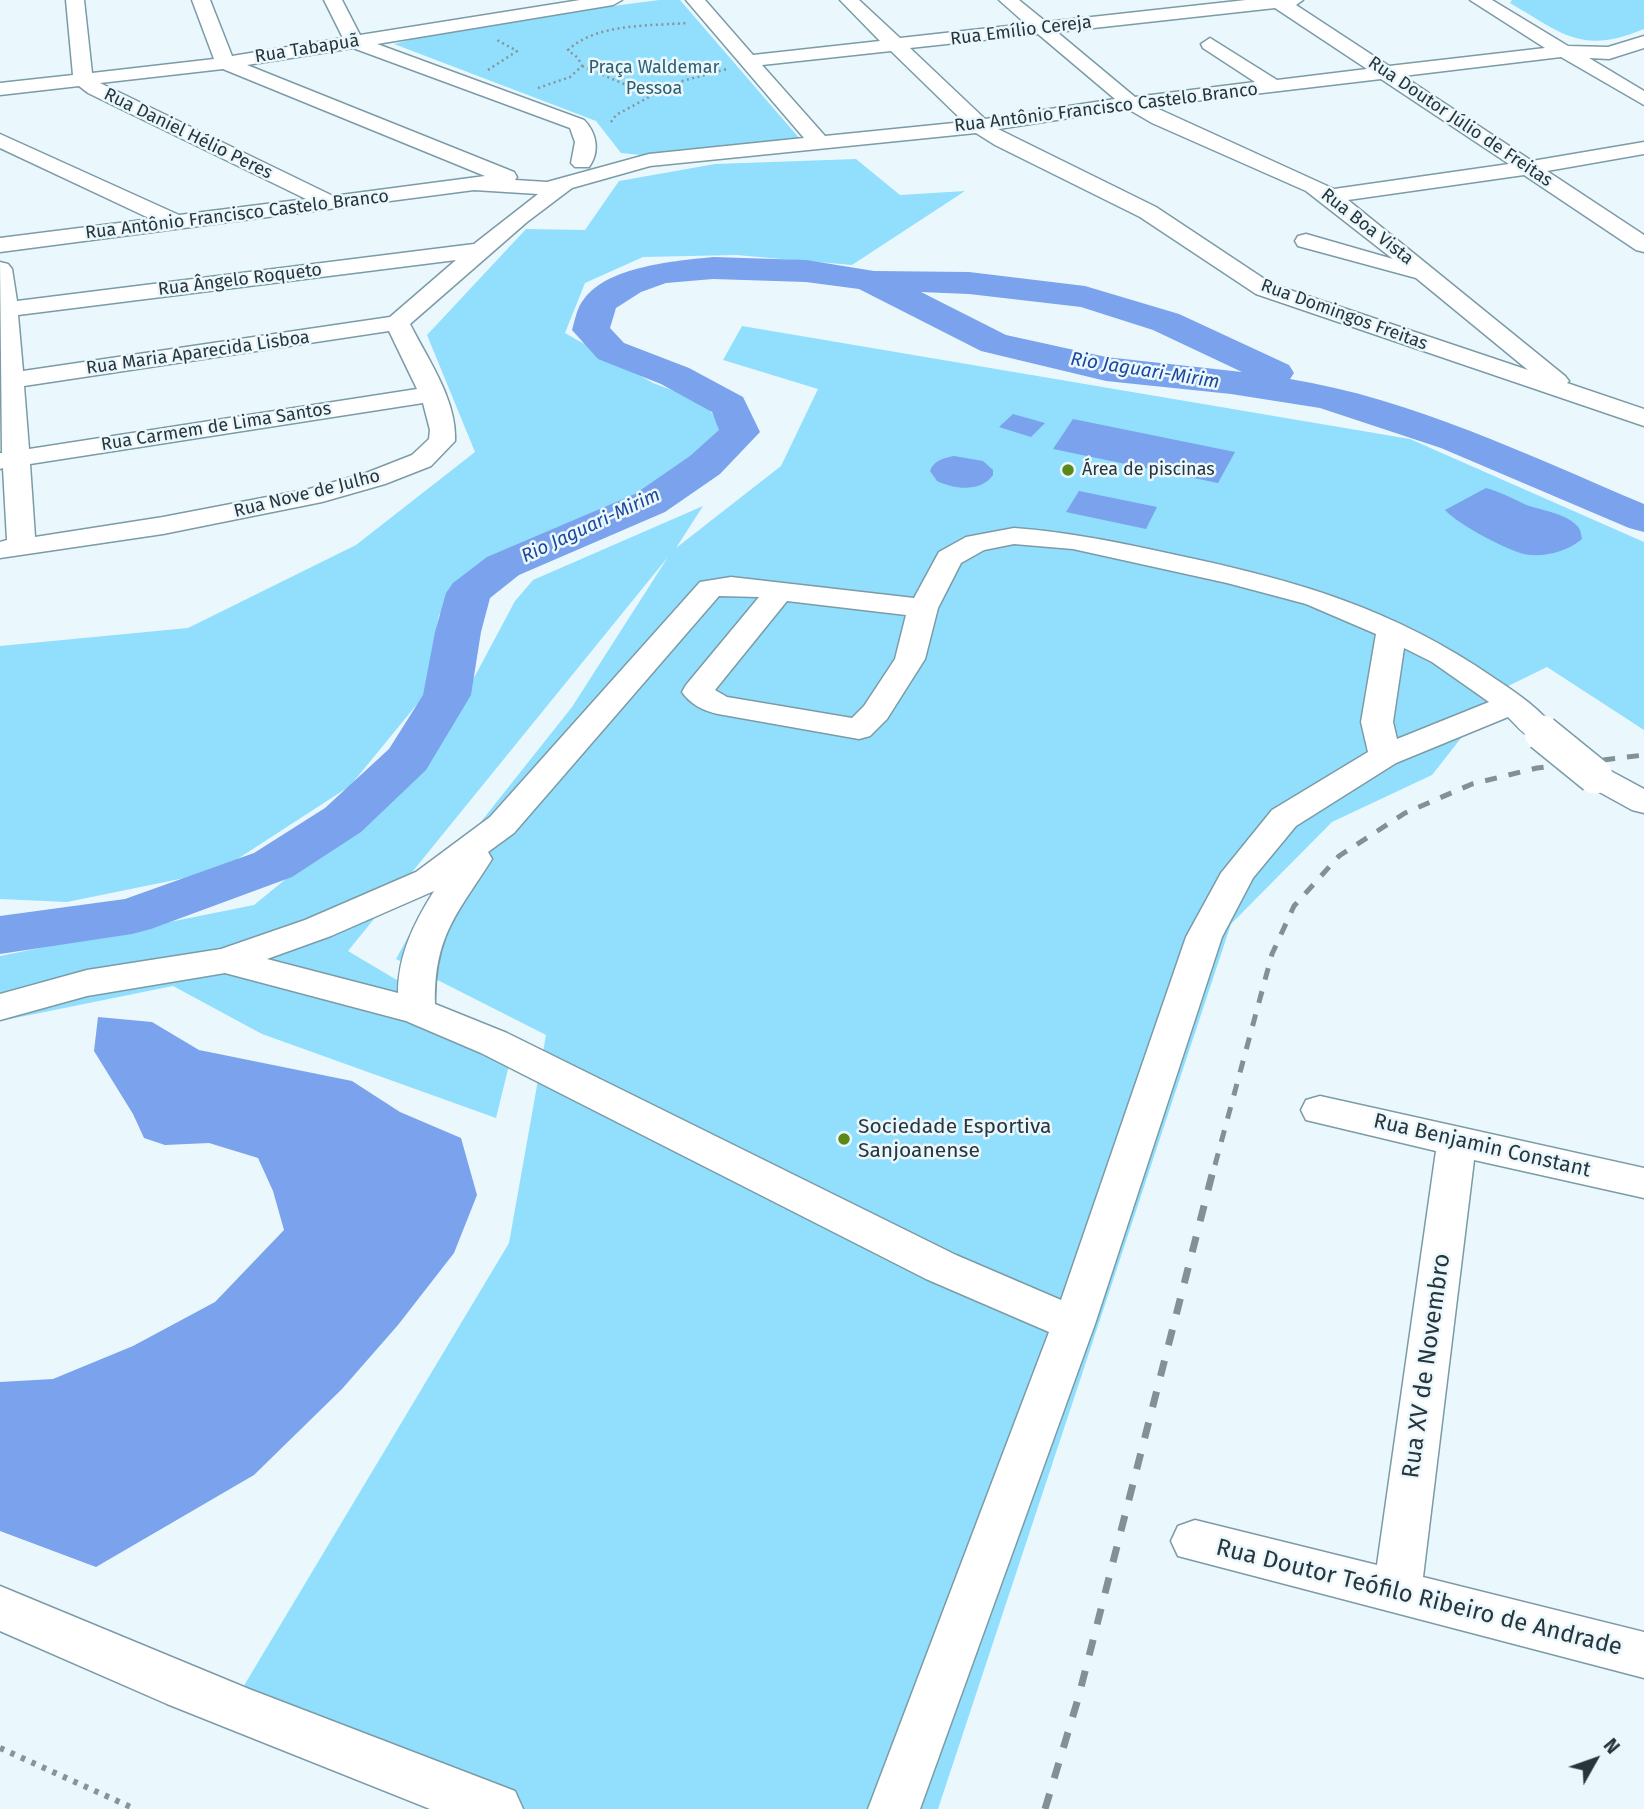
<!DOCTYPE html>
<html>
<head>
<meta charset="utf-8">
<style>
	body { margin:0 }
	#map { position:relative; width:1644px; height:1809px; overflow:hidden; background:#eaf8fd; font-family:"Fira Sans",sans-serif }
	canvas { display:block }
	.north { position:absolute; left:1560px; top:1725px; width:70px; height:70px; -webkit-text-stroke:5px #eaf8fd; paint-order:stroke; rotate:50deg; font-size:19px; font-weight:700; line-height:28px; text-align:center; color:#28353a }
	.north::after { content:''; display:block; margin:auto; width:24px; height:32px; background:#28353a; clip-path:polygon(50% 0,100% 100%,50% 72%,0 100%) }
</style>
</head>
<body>
<div id="map">
<canvas width="1644" height="1809"></canvas>
<div class="north">N</div>
</div>
<script>
const ctx = document.querySelector('canvas').getContext('2d');
ctx.lineJoin = 'round';
function fillPath(path, color) { ctx.fillStyle = color; ctx.fill(path, 'evenodd'); }
function trace(path, color, width, dash) { ctx.strokeStyle = color; ctx.lineWidth = width; ctx.lineCap = dash ? 'butt' : 'round'; ctx.setLineDash(dash || []); ctx.stroke(path); }
function label(font, color, halo, rows, align = 'center') {
  ctx.font = font + ' "Fira Sans",sans-serif'; ctx.lineWidth = 5; ctx.setLineDash([]); ctx.textBaseline = 'middle'; ctx.strokeStyle = halo; ctx.fillStyle = color; for (const [text, x, y, turn = 0] of rows) {
    ctx.save(); ctx.translate(x, y); ctx.rotate((+turn || 0) * Math.PI / 180); ctx.textAlign = isNaN(turn) ? turn : align; if (halo) ctx.strokeText(text, 0, 0); ctx.fillText(text, 0, 0); ctx.restore();
  }
}
const green = new Path2D(`
	M659 0H680L800 139 641 155 621 153 596 121 394 44 413 39 559 13Z
	M1512 0H1644V29C1582 55 1563 34 1510 3Z
	M856 159 900 195 965 191 852 265 736 255 643 257 585 283 565 333 653 383 704 402 726 434 652 491 483 561 439 615 423 697 350 786 219 871 67 902 0 899V646L188 628 356 545 475 452 427 335 526 229 585 230 619 181 715 164Z
	M742 326 1410 439 1644 542V730L1547 667 1498 691 1432 775 1332 822 1231 924 938 1809H441L221 1724 509 1243 546 1035 396 959 449 862 572 707 668 557 348 951 513 1049 496 1118 262 1034 173 986 0 1021V956L254 905 429 762 515 601 533 580 703 506 676 548 781 466 818 389 723 360Z`);
const water = new Path2D(`
	M1013 414 1045 423 1031 437 999 427Z
	M1073 419 1235 452 1218 483 1053 449Z
	M954 456 983 461 993 470V475C980 493 954 489 937 481L930 471C934 460 944 458 954 456Z
	M1486 488C1500 492 1510 497 1522 503 1539 511 1567 512 1579 528 1581 531 1581 535 1582 539 1567 552 1540 559 1520 553 1500 546 1459 525 1445 510Z
	M1079 491 1157 507 1146 529 1066 512Z
	M98 1017 152 1022 199 1050 352 1081 400 1112 461 1138 477 1195 454 1253 398 1325 342 1389 254 1475 96 1567 0 1531V1382L53 1379 133 1346 215 1302 284 1230 273 1191 258 1158 209 1143 165 1145 144 1138 133 1114 94 1051Z`);
const river = new Path2D(`
	M713 257 806 260 874 271 969 272 1085 286 1179 314 1289 365 1294 373 1290 379C1413 399 1530 456 1644 504V532L1629 528 1441 448 1320 408 1231 394 1106 381 981 351 859 289 806 282 713 279 666 283 641 292 616 308 610 328 624 343 689 368 743 397 760 432 720 474 665 512 519 575 490 598 481 632 471 695 426 770 361 832 292 877 151 929 132 934 0 954V916L125 899 254 853 325 808 389 749 423 695 435 632 446 593 453 583 487 557 635 494 690 456 719 430 712 412 661 384 598 359 572 330C575 320 577 307 584 299 608 266 676 261 713 257ZM921 292 969 294 1081 307 1153 330 1242 372 1106 357 1006 335Z`);
const pathFar1 = new Path2D(`
	M582 66 652 96
	M488 70 517 51 497 40
	M538 88 570 77 582 66 578 58 568 50C597 23 650 26 688 23
	M611 122 616 115 675 83 727 69`);
const path = new Path2D(`
	M0 1748 135 1809`);
const minor = new Path2D(`
	M66 0H84L92 73 214 59 192 0H210L232 56 343 38 324 0H342L360 35 580 0H622L613 5 377 44 584 120C597 133 600 152 589 167H575L571 163 575 142 570 128 353 48 247 65 514 172 517 177 515 180 547 182 649 154 804 138 686 0H705L753 55 880 41 840 0H859L900 38 1026 24 999 0H1019L1046 22 1246 0H1303L1296 5 1389 66 1545 48 1470 0H1492L1568 46 1608 47 1644 36V48L1609 59 1589 58 1644 91V105L1561 57 1403 76 1532 161 1644 142V154L1547 171 1644 235V252L1636 250 1524 175 1348 200 1565 376 1569 381 1567 383 1644 409V426L1256 294 1140 217 995 145 976 133 650 166 572 188 527 222 410 324C428 360 457 400 455 441L431 466 385 484 322 502 163 534 0 558V542L7 540 3 468 0 469V453H2L0 262 8 264 12 269 17 301 474 244 538 194 474 190 0 252V238L151 219 0 148V134L179 215 306 199 88 93 79 86 0 95V83L73 75ZM1275 8 1367 69 1277 80 1210 38 1201 44 1203 48 1255 82 1135 97 1057 32ZM1038 34 1115 99 985 119 910 48ZM891 51 964 122 825 136 762 65ZM223 69 485 176 333 196 100 83ZM1381 79 1509 164 1334 189 1152 106ZM1128 109 1152 123 1306 191 1393 259 1306 234 1298 236 1295 241 1298 246 1416 278 1528 370 1272 284 1156 207 998 129ZM456 260 390 317 23 371 18 315ZM389 331 417 389 29 449 24 386ZM423 403 430 430 429 439 412 455 366 473 309 489 163 517 35 537 30 464Z
	M1014 528C1070 532 1121 543 1176 555 1295 580 1393 608 1494 678 1517 693 1542 710 1558 733L1553 740C1531 745 1522 731 1508 717L1396 763 1296 826 1253 878 1222 937 1095 1324 920 1809H868L1049 1332 926 1279 481 1053 406 1021 225 973 87 996 0 1020V994L87 970 221 949 305 920 416 872 490 817 700 582 731 577 914 598 939 552 966 537ZM1014 544 1073 549 1227 583 1306 604 1376 634 1361 722 1368 752 1272 810 1221 873 1186 937 1061 1300 956 1255 507 1033 435 1004C434 935 458 913 492 859L488 852 514 833 719 596 759 597 686 685 682 692C690 704 704 711 718 714L859 739 870 736 887 719 925 659 938 608 961 563 984 550ZM787 601 906 615 895 659 864 706 852 718 727 697 715 690ZM1404 648 1432 662 1489 702 1397 739 1393 722ZM434 891C414 923 398 955 398 993L267 959 331 936Z
	M1595 766 1607 769 1644 789V813L1632 810 1583 783 1579 776 1583 769Z
	M1320 1096 1644 1168V1198L1474 1160 1423 1577 1644 1632V1678L1178 1556 1171 1541 1178 1526 1195 1520 1377 1565 1436 1151 1306 1120 1301 1110 1306 1100Z
	M0 1586 249 1689 515 1791 523 1809H430L167 1704 0 1631Z`);
const railFar1 = new Path2D(`
	M1215 1165 1272 954 1294 906 1339 856 1405 813 1472 784 1537 768 1644 755`);
const rail = new Path2D(`
	M1045 1809 1078 1699 1215 1163`);
const minorBridge = new Path2D(`
	M1542 733 1595 776`);
const markers = [
	[1068,470,7,"#5c8817"],
	[844,1139,7,"#5c8817"]
];
const farStreetnames = [
	["Rua Emílio Cereja",1021,31,-7],
	["Rua Tabapuã",307,49,-9],
	["Rua Antônio Francisco Castelo Branco",1106,108,-7],
	["Rua Doutor Júlio de Freitas",1460,122,34],
	["Rua Daniel Hélio Peres",188,134,26],
	["Rua Antônio Francisco Castelo Branco",237,215,-7],
	["Rua Boa Vista",1367,227,38],
	["Rua Ângelo Roqueto",240,280,-7],
	["Rua Domingos Freitas",1344,315,20],
	["Rua Maria Aparecida Lisboa",198,353,-8],
	["Rua Carmem de Lima Santos",216,427,-9],
	["Rua Nove de Julho",307,494,-14]
];
const farParknames = [
	["Praça Waldemar",654,68],
	["Pessoa",654,89]
];
const farPoinames = [
	["Área de piscinas",1082,470]
];
const farWaternames = [
	["Rio Jaguari-Mirim",1145,371,9],
	["Rio Jaguari-Mirim",591,526,-25]
];
const poiNames = [
	["Sociedade Esportiva",858,1127],
	["Sanjoanense",858,1151]
];
const streetNames = [
	["Rua Benjamin Constant",1482,1146,13]
];
const nearStreetnames = [
	["Rua XV de Novembro",1427,1366,-82],
	["Rua Doutor Teófilo Ribeiro de Andrade",1419,1598,14]
];
fillPath(green, '#91dffd');
fillPath(water, '#7aa2ed');
fillPath(river, '#7aa2ed');
trace(minor, '#7b9ba7', 3);
trace(pathFar1, '#879499', 2.5, [2, 3.5]);
trace(path, '#879499', 6, [4.5, 7]);
fillPath(minor, '#fff');
trace(railFar1, '#839095', 5, [12, 12]);
trace(rail, '#839095', 7, [16, 16]);
trace(minorBridge, '#7b9ba7', 38, []);
trace(minorBridge, '#fff', 35);
for (const [x, y, r, color] of markers) { const dot = new Path2D(); dot.arc(x, y, r, 0, 2 * Math.PI); ctx.fillStyle = color; ctx.fill(dot); trace(dot, '#eaf8fd', 2.5); }
label('18px', '#28353a', '#eaf8fd', farStreetnames);
label('18px', '#2e5e70', '#eaf8fd', farParknames);
label('18px', '#28353a', '#eaf8fd', farPoinames, 'left');
label('italic 19px', '#1c479d', '#eaf8fd', farWaternames);
label('21px', '#28353a', '#eaf8fd', poiNames, 'left');
label('21px', '#28353a', '#eaf8fd', streetNames);
label('24px', '#28353a', '#eaf8fd', nearStreetnames);
</script>
</body>
</html>
